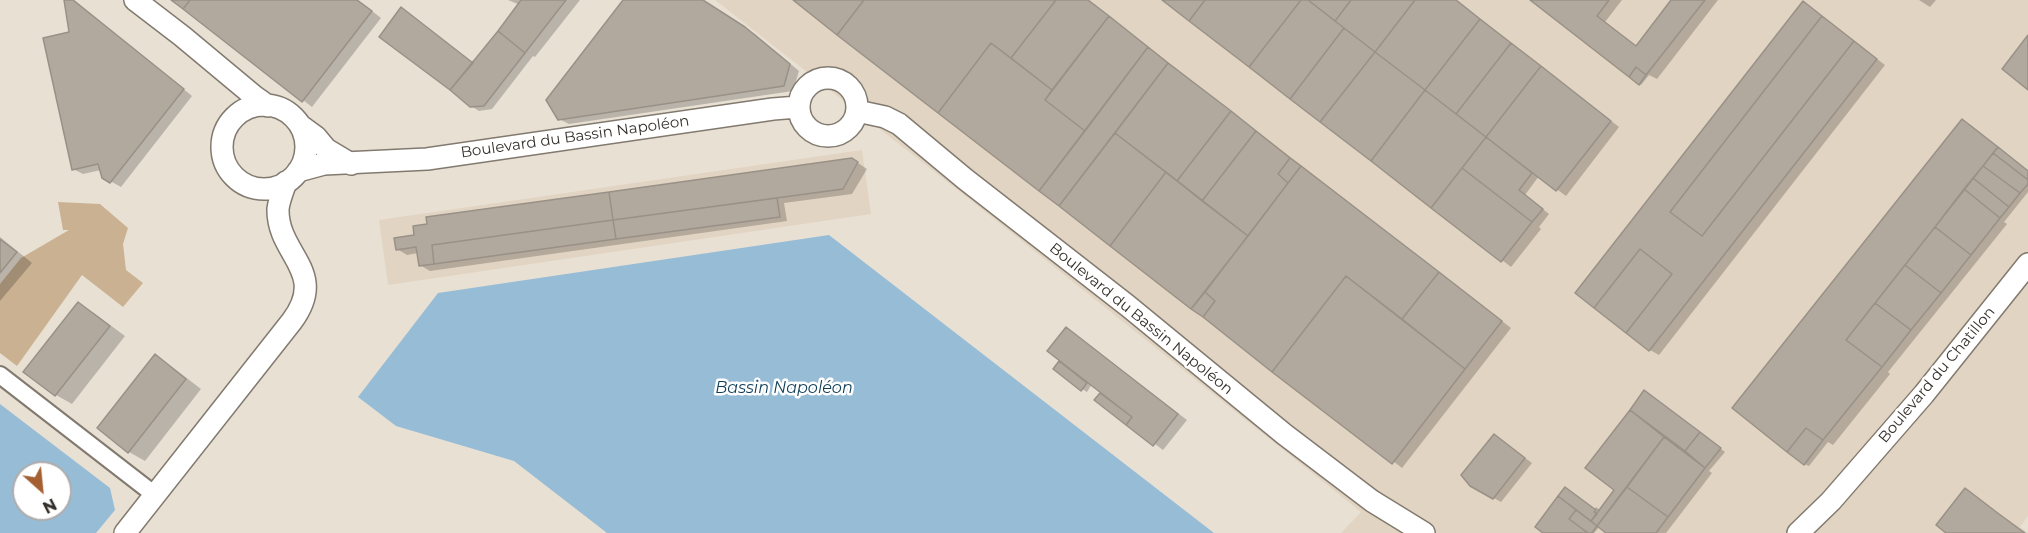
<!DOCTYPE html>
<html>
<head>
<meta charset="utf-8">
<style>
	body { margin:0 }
	#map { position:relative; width:2028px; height:533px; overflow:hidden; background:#e9e0d4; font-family:Montserrat,sans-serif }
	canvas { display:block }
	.north { position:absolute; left:12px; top:461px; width:60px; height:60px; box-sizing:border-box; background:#fff; border:2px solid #aeacab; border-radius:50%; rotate:153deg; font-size:16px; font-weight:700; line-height:24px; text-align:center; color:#34302c }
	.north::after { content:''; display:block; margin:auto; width:21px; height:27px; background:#a46031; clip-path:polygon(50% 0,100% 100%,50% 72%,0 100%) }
</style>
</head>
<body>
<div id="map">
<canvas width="2028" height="533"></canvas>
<div class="north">N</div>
</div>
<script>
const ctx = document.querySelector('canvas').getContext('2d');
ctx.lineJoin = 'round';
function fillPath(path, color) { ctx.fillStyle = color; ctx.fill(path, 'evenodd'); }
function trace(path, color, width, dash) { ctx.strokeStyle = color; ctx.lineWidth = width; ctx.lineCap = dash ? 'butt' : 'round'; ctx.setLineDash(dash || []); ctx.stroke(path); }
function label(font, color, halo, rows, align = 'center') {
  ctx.font = font + ' Montserrat,sans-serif'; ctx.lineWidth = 5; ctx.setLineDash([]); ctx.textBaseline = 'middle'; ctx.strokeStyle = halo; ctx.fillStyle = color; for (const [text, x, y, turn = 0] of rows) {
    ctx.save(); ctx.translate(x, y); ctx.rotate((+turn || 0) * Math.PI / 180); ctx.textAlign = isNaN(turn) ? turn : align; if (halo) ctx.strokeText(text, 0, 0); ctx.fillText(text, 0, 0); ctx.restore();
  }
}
const built = new Path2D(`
	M715 0H2028V516L2020 527 2028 533H1341L1361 512 973 202Z
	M862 150 871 214 388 285 379 220Z`);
const green = new Path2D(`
	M58 202 100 204 128 228 123 244 126 270 143 283 123 307 82 275 17 366 0 353V284L21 258 69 230H63Z`);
const water = new Path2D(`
	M829 235 1214 533H607L514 461 396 426 358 397 438 293Z
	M0 404 110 488 115 510 96 533H0ZM24 473H60V509H24Z`);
const shadow = new Path2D(`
	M65 0H74L192 96 121 187 103 177 101 170 83 174 73 169 71 33Z
	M174 0H358L381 18 312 107Z
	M508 0H580L535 57 533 56 492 109 479 111 471 106 474 64 520 5Z
	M625 0H701L755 34 799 71 793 91 569 124 559 119Z
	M796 0H1088L1511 328 1402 468Z
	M1165 0H1456L1619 127 1566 196 1539 176 1525 195 1549 214 1539 227 1541 229 1511 267Z
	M1532 0H1622L1605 22 1637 47 1673 0H1718L1657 79 1649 75 1641 85Z
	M1919 0H1936L1930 7Z
	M1804 3 1885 65 1659 355 1650 350Z
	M1962 120 1972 126 2028 172V192L2004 222 2007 224 1888 372 1890 374 1833 445 1828 442 1809 466 1804 464Z
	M852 159 867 169 852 194 784 203 787 221 430 271 420 265 418 253 407 255 397 249Z
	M0 237 32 263 0 301Z
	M78 304 94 313 125 336 72 404 56 395 26 372Z
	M1075 334 1187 420 1163 450 1096 400 1100 395 1110 401 1111 399 1092 384 1087 392 1082 389 1066 366Z
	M155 356 171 366 201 389 145 461 129 452 99 428Z
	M1645 392 1725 452 1709 471 1712 473 1666 533H1609L1600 526 1594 533H1545L1537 527 1565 489 1594 510 1596 507 1601 511 1617 490 1588 468Z
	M1501 440 1532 463 1501 502 1471 485Z`);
const building = new Path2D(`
	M64 0H73L184 89 110 183 102 178 98 164 72 170 43 38 69 32Z
	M171 0H190L183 9Z
	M190 0H357L372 11 302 102 183 9Z
	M521 0H566L525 53 498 31Z
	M623 0H703L745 27 790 64 784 86 558 120 546 100Z
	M793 0H864L837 35Z
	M864 0H1056L1011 58 991 43 938 113 837 35Z
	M1056 0H1088L1109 16 1052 90 1011 58Z
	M1162 0H1205L1189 21Z
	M1205 0H1301L1249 67 1189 21Z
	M1301 0H1308L1344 28 1290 99 1249 67Z
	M1308 0H1351L1335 21Z
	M1351 0H1415L1375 52 1335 21Z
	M1415 0H1456L1480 19 1425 90 1375 52Z
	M1530 0H1609L1597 16 1636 46 1671 0H1705L1646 75 1636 67 1629 77Z
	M1803 1 1822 16 1670 212 1702 236 1854 41 1877 59 1649 351 1626 333 1672 274 1640 249 1594 308 1575 293Z
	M401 7 473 63 450 90 379 37Z
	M1109 16 1148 47 1085 131 1045 100Z
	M1822 16 1854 41 1702 236 1670 212Z
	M1480 19 1511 43 1456 114 1425 90Z
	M1344 28 1375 52 1320 122 1290 99Z
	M498 31 525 53 484 106 470 107 450 90Z
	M2028 35V90L2002 69Z
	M991 43 1052 90 1045 100 1085 131 1039 191 938 113Z
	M1511 43 1541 66 1486 137 1456 114Z
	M1148 47 1168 63 1059 206 1039 191Z
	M1375 52 1425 90 1371 161 1320 122Z
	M1168 63 1231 111 1177 181 1115 133Z
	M1541 66 1611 121 1556 191 1486 137Z
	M1636 67 1646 75 1639 85 1629 77Z
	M1425 90 1486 137 1431 208 1371 161Z
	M1231 111 1256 131 1202 201 1177 181Z
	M1962 119 1998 147 1846 340 1882 367 1823 440 1806 428 1787 452 1732 408Z
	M1256 131 1290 158 1278 174 1288 183 1248 236 1202 201Z
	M1115 133 1166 172 1110 246 1059 206Z
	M1486 137 1532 173 1519 190 1543 209 1532 222 1462 168Z
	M1998 147 2028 171V180L1993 153Z
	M1993 153 2028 180V184L2020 193 1983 166Z
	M852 158 858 162 843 189 613 220 609 192Z
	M1290 158 1301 166 1288 183 1278 174Z
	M1301 166 1439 272 1402 319 1346 276 1272 372 1203 317 1215 301 1205 292Z
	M1983 166 2020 193 2009 207 1973 178Z
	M1462 168 1532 222 1501 262 1431 208Z
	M1166 172 1248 236 1191 309 1110 246Z
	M1973 178 2009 207 2000 218 1964 189Z
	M1964 189 2000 218 1971 255 1935 227Z
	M609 192 613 220 432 245 434 264 419 266 416 247 396 250 394 238 414 235 413 226 427 224 426 217Z
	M777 198 780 217 616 239 613 220Z
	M613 220 616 239 434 264 432 245Z
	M1935 227 1971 255 1941 293 1905 265Z
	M0 239 17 252 0 273Z
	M1640 249 1672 274 1626 333 1594 308Z
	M1905 265 1941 293 1911 330 1875 303Z
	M1439 272 1502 321 1465 369 1402 319Z
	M1346 276 1465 369 1392 464 1272 372Z
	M1205 292 1215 301 1203 317 1191 309Z
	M78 302 110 326 55 396 23 372Z
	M1875 303 1911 330 1882 367 1846 340Z
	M1066 327 1178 414 1153 446 1126 425 1132 417 1047 351Z
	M155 354 186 379 128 453 97 428Z
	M1059 361 1087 383 1081 391 1053 369Z
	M1644 390 1700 432 1685 451 1630 410Z
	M1100 393 1132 417 1126 425 1094 400Z
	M1630 410 1664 437 1597 526 1591 521 1614 490 1585 468Z
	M1806 428 1823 440 1804 465 1787 452Z
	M1700 432 1721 448 1705 468 1685 451Z
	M1494 434 1525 458 1493 499 1470 486 1461 475Z
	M1664 437 1705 468 1668 517 1627 487Z
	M1565 487 1596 510 1594 512 1597 514 1591 521 1558 496Z
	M1627 487 1668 517 1656 533H1606L1597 526Z
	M1965 488 1999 514 2025 533H1946L1936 525Z
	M1558 496 1576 510 1569 519 1588 533H1543L1535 527Z
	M1576 510 1597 526 1592 533H1588L1569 519Z`);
const minor = new Path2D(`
	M0 375 155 495`);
const major = new Path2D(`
	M135 0 182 36 254 96 268 106
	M799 107a29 29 0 1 1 58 0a29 29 0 1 1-58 0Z
	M222 147a42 42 0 1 1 84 0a42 42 0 1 1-84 0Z
	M857 111 885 117 899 124 965 179 1128 306 1284 434 1372 501 1424 533
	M301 126 316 137 326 149 351 164
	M298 171 324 164 427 159 773 109 798 107
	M125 533 292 321C329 271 277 255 278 209 279 200 283 191 286 182
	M1798 533 1831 501 1924 394 2028 264`);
const streetNames = [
	["Boulevard du Bassin Napoléon",575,137,-8],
	["Boulevard du Bassin Napoléon",1141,319,39],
	["Boulevard du Chatillon",1937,375,-50]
];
const waterNames = [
	["Bassin Napoléon",784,388]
];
fillPath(built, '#e1d4c2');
fillPath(green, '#cab191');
fillPath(water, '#97bcd6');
fillPath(shadow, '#0003');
fillPath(building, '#b1a99e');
trace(building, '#999187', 1.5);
trace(minor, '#827a6f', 20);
trace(major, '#827a6f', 24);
trace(minor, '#fff', 16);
trace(major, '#fff', 21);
label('15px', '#34302c', '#fff', streetNames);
label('italic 16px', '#0e3c57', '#fff', waterNames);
</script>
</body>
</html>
